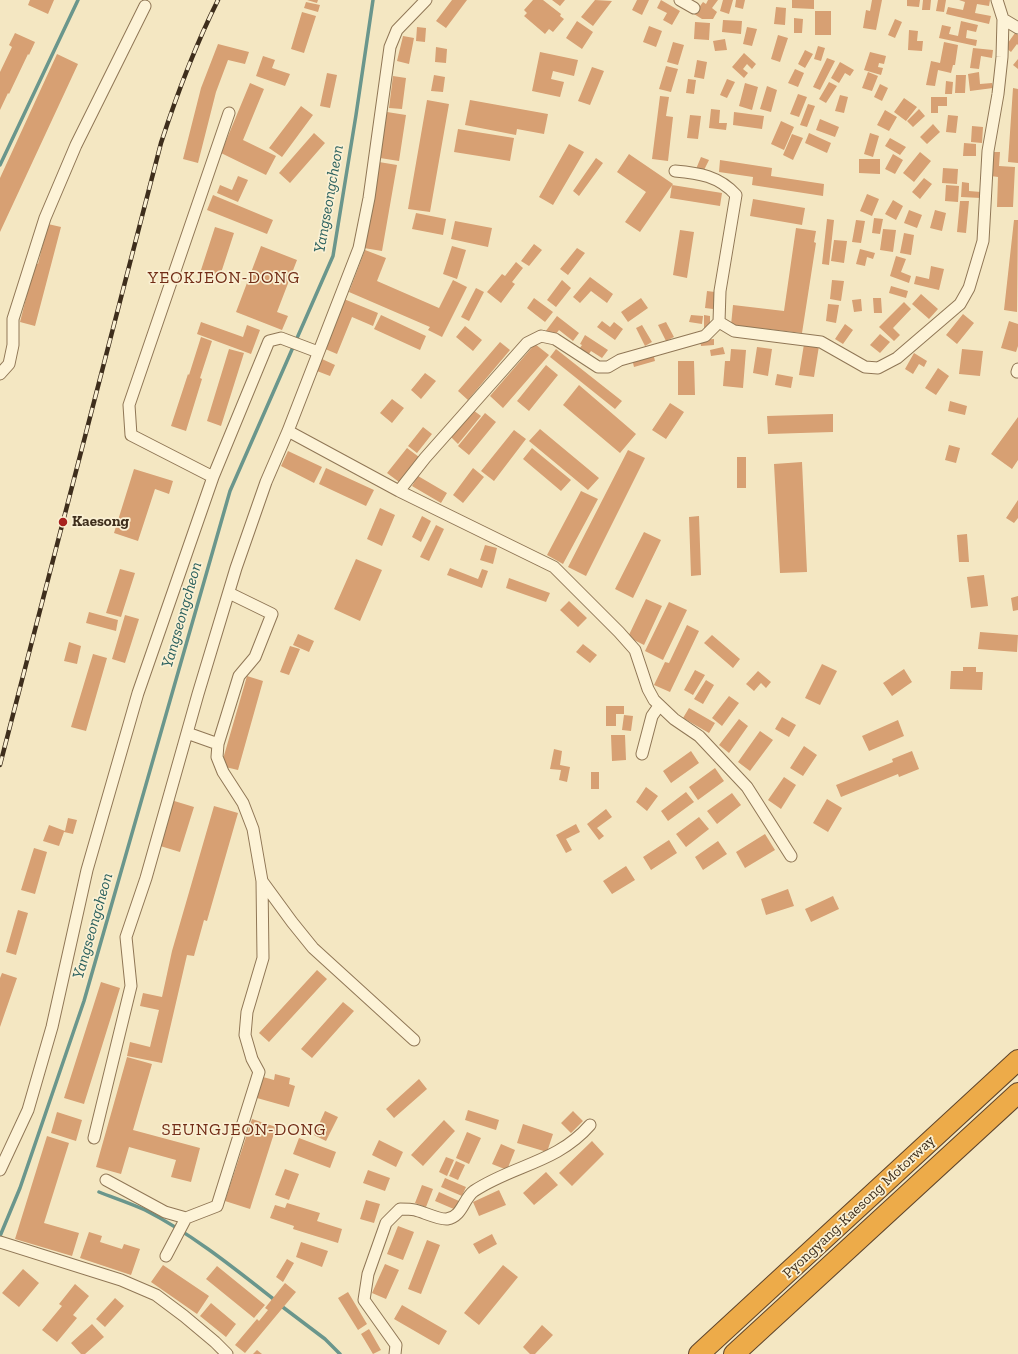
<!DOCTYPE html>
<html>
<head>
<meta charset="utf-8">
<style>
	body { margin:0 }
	canvas { display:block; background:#f4e7c2 }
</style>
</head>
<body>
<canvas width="1018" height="1354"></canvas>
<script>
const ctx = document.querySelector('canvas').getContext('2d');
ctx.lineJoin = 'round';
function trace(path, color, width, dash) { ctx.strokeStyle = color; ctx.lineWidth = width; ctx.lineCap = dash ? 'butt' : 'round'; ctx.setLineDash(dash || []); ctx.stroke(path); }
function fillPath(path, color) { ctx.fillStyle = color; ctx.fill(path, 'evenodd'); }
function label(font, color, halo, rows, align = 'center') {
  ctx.font = font + ' "Zilla Slab",serif'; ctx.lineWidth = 3.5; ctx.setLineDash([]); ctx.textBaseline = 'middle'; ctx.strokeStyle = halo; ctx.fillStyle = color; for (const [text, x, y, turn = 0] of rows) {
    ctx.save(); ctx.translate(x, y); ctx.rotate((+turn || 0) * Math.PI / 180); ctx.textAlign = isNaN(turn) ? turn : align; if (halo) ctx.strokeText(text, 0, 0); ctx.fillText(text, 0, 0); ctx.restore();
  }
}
const stream = new Path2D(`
	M0 165 78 0
	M99 1192C114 1198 130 1203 145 1210 192 1234 234 1268 276 1301
	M0 1236 20 1188 84 1001 230 491 333 256 356 115 373 0
	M280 1305 325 1339 340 1354`);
const building = new Path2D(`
	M30 0H54L48 14 28 5Z
	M307 0H318L317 3Z
	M452 0H467L446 28 436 21Z
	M533 0H543L561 14 560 16 564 19 553 32 549 29 545 34 524 16 527 13 524 10Z
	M552 0H565L560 6Z
	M595 0 612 1 593 26 581 17Z
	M637 0H649L642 15 632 10Z
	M661 0 680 11 672 25 663 20 667 13 657 8Z
	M708 0H718L712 8 717 12 713 19H702L694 14 703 2 706 4Z
	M723 0H733L729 14 720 11Z
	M736 0H745L743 9 735 7Z
	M792 0H814V9L792 8Z
	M872 0H882L876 30 863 28 866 10 870 11Z
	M907 0H920L919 7 907 6Z
	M923 0H931L930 10H922Z
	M938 0H946L944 12 936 11Z
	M959 0H990L989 6 977 4 975 13 991 16 989 24 946 14 948 7 963 10 965 2Z
	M306 2 320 5 318 12 304 8Z
	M776 7 786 8 785 25 774 24Z
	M815 11H831V35H815Z
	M302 12 316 16 304 53 291 49Z
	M794 18 803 19 802 33H794Z
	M895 19 902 22 895 38 888 35Z
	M723 20 742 21 741 34 722 32Z
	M577 21 593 32 582 49 566 38Z
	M961 21 978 25 976 32 967 30 966 38 977 40 976 46 939 38 942 25 951 27 949 34 958 36Z
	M695 22 710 23 709 40 694 39Z
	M649 26 662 31 656 47 643 42Z
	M417 27 426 28 425 42 416 41Z
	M747 27 757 29 752 46 743 44Z
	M909 30 918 31 917 41H923L922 51 908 50Z
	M15 33 35 42 29 55 28 54 9 94 8 93 0 110V72L12 47 9 45Z
	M1015 33 1018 35V45L1017 44 1011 52 1005 47Z
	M778 35 788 38 780 62 771 59Z
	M403 36 414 38 409 64 397 61Z
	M725 39 727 50 715 51 713 41Z
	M673 42 684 45 678 65 667 62Z
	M944 42 958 45 955 65H953L951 73 938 70 935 86 926 85 931 61 940 63Z
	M218 44 249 52 245 64 228 60 216 92 198 163 183 159 201 88Z
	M818 46 825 48 821 61 814 59Z
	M436 47 447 49 446 63 435 62Z
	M973 48 993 50 992 58 981 56 979 69 970 68Z
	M805 50 813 54 805 68 798 64Z
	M540 52 578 60 574 76 553 71 551 79 564 82 560 97 532 91Z
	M870 52 886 56 884 64 879 63 878 67 883 68 881 75 864 70Z
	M744 53 756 64 752 69 747 64 743 69 748 73 744 78 732 67Z
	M57 54 78 64 0 232V178Z
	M263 56 275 60 272 68 290 74 285 86 256 76Z
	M827 58 835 61 820 90 813 87Z
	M1018 59V69L1013 65Z
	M697 60 707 62 704 79 694 77Z
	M840 62 854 70 850 76 845 73 839 83 831 78Z
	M666 66 678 69 671 92 659 89Z
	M592 67 604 71 590 105 578 101Z
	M795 69 804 73 798 87 788 83Z
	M868 72 878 76 872 91 862 88Z
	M979 72 980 84 992 83 993 88 970 91 968 74Z
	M327 73 337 75 330 108 320 106Z
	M434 75 445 77 443 92 431 91Z
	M956 75H966L965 93H955Z
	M393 76 406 78 402 109 389 108Z
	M688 79 696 80 694 94 686 93Z
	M727 79 735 82 727 98 720 95Z
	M946 81 953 82 952 94H945Z
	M829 82 837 86 826 103 819 99Z
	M250 83 264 89 243 140 276 156 266 175 221 153Z
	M745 83 758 87 752 110 739 106Z
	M880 84 888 88 882 101 874 97Z
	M767 86 777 90 771 112 760 109Z
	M1013 88 1018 89V163L1008 162Z
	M798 94 807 97 799 117 790 114Z
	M840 95 848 97 844 113 835 111Z
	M660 96 669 97 666 116 673 117 668 161 652 159Z
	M931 97H947V106H938V113H931Z
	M904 98 917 107 906 121 894 112Z
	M427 100 449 104 430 212 408 209Z
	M470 100 548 114 544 134 517 129 516 135 465 125Z
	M808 104 815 106 807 127 800 125Z
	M301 106 313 115 282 157 269 148Z
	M711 109 720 110 719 123H727L726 130 709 128Z
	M919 109 925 116 913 127 907 121Z
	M885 110 897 117 889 131 877 125Z
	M387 112 406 115 399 161 380 158Z
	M734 112 764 116 762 129 733 125Z
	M690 115 701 116 698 139 687 138Z
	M948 115 958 116 956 133 946 132Z
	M820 119 839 127 835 137 816 130Z
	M781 121 794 127 784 150 771 144Z
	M933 124 940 132 927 144 920 137Z
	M972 126 983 127 982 143 971 142Z
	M458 129 514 138 510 161 454 152Z
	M314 133 325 143 290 183 279 173Z
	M809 133 831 143 827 153 805 143Z
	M870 133 879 136 873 157 864 154Z
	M792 134 803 138 793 160 783 155Z
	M890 138 906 147 900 155 885 146Z
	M964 143 976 144V156H963Z
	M569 144 584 152 553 205 539 197Z
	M920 152 931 161 914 182 903 173Z
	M992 152H1000L999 166 1015 167 1013 207H997L998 177 991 176Z
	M629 154 673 184 640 232 625 222 646 192 617 172Z
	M893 154 903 160 895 174 885 169Z
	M701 157 709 160 703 172 696 169Z
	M596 158 603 163 579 196 573 191Z
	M859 159H880V174L859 173Z
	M720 160 772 168 771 176 824 184 823 196 752 185 753 177 719 172Z
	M379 162 397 165 382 251 364 248Z
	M943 168 958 169 957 184 942 183Z
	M238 176 248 180 238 202 217 193 220 185 232 190Z
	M924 178 932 184 920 199 912 192Z
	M962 182 969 183V191L981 192V198L961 197Z
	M672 185 722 193 720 206 670 198Z
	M946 185 959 186 958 202 945 201Z
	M867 194 879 199 872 216 860 211Z
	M213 195 273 220 267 234 207 210Z
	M753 199 805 208 802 225 750 216Z
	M893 200 903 206 896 220 885 214Z
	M960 201H969L966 233 957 232Z
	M909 210 922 215 917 228 904 223Z
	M935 210 946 213 942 231 930 228Z
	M416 213 446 219 443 235 412 229Z
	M874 218 883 219 880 234 872 233Z
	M827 219 834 220 829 265 822 264Z
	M856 220 865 221 861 243 852 242Z
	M1014 220H1018L1017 312 1004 310Z
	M455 221 492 228 488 247 451 239Z
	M48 224 61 227 35 326 20 322 35 263 38 264Z
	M215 227 234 233 220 276 201 270Z
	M796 228 816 231 814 242 816 243 802 333 731 325 733 305 784 311Z
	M883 229 896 230 893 252 880 250Z
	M680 230 694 232 687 278 673 275Z
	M904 233 914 235 911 255 900 253Z
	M834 240 847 241 844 263 831 261Z
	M534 244 542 250 529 266 521 261Z
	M261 246 297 260 277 312 288 316 282 330 236 312Z
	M452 246 466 250 457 279 443 274Z
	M577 248 585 253 568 275 560 269Z
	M860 249 875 253 873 259 867 257 865 266 856 264Z
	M365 250 386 258 377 281 439 308 453 280 467 287 442 337 428 330 430 327 349 292Z
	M896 256 906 259 901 272 911 276 909 283 890 276Z
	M516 262 523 268 512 282 515 284 501 303 487 292 502 274 505 276Z
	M931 266 944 269 939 290 914 284 916 276 929 279Z
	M590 277 613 294 607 303 591 291 580 303 573 297Z
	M562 280 571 288 556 307 547 300Z
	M832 280 844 281 841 301 830 299Z
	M891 286 908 291 906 298 889 293Z
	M476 288 484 292 469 321 461 317Z
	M707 291 715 292 713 309 705 308Z
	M921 294 938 309 929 319 912 304Z
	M534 298 553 312 545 322 527 308Z
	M641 298 648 308 628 322 621 312Z
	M873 298H881L882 313H874Z
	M344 299 378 313 373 326 352 317 337 354 323 348Z
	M861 299 862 311 854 312 852 300Z
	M904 302 911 309 893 328 900 335 894 341 879 327Z
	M828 304 839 305 836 323 826 321Z
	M963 314 974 323 957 344 946 335Z
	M381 315 426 336 420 350 374 329Z
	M691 315 703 316 702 324 689 322Z
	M704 315 710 316V330H704Z
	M557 316 579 333 573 341 559 330 553 338 545 332Z
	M602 321 610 327 614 322 623 329 615 340 597 327Z
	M1009 321 1018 324V346L1016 352 1001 348Z
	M201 322 243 337 247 325 260 330 251 354 197 334Z
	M666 322 674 337 666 341 658 325Z
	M845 324 853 330 843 344 835 339Z
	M642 325 652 342 645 346 636 328Z
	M465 326 482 340 473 351 456 337Z
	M880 334 890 342 880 353 870 345Z
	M585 335 608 350 602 358 591 351 586 358 577 352 582 345 580 344Z
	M201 337 212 341 200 378 202 379 186 431 171 426 188 374 189 375Z
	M714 339V345L701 346 700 340Z
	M500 342 510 350 468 400 458 391Z
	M535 344 549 355 503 408 490 396Z
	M804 344 819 346 814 377 799 375Z
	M723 347 725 354 711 356 710 350Z
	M757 347 772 349 768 376 753 373Z
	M229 349 244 353 221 426 207 421Z
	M556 349 622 401 615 409 550 357Z
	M731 349 746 350 743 388 723 386 725 361H730Z
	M962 349 983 351 980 376 959 374Z
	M653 353 655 361 634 367 632 359Z
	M914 353 927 361 924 367 919 364 913 374 905 369Z
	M322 359 335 365 330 376 317 371Z
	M678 361H694L695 395H678Z
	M546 365 558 375 529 411 517 401Z
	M938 368 949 376 936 395 925 388Z
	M425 373 436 381 421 399 411 390Z
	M777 374 793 377 791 388 775 385Z
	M579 385 636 434 620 453 563 405Z
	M392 399 404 408 392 423 380 413Z
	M950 401 967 406 965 415 948 411Z
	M670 403 684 412 666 439 652 430Z
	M473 410 481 416 458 444 451 437Z
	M485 413 496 422 469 455 458 446Z
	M833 414V432L768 434 767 416Z
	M1018 417V460L1012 469 991 454Z
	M423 427 432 434 417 453 408 446Z
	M540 429 599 478 588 490 529 441Z
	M514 430 526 439 494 481 481 471Z
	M949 445 960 448 956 463 945 460Z
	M407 448 419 457 399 482 387 473Z
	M532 448 571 480 561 491 523 459Z
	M628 450 645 458 586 576 568 567Z
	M288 451 322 467 314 483 281 466Z
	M737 457H746V488H737Z
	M802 462 807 572 780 573 774 464Z
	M326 468 374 490 366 506 319 484Z
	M473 468 484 477 463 503 453 495Z
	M134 469 173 481 169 494 155 489 138 541 114 533Z
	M418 476 447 493 441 503 412 486Z
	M581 491 598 499 563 564 547 555Z
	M1018 500V518L1014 523 1006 518Z
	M380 508 395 515 382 546 367 539Z
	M422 516 431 521 421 542 412 537Z
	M699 516 701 575 691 576 689 517Z
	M436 525 444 529 429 561 420 557Z
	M644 532 661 540 633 598 615 589Z
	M967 534 969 562H959L957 535Z
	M485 545 497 548 493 564 480 560Z
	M356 559 382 570 360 621 334 609Z
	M450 568 478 579 482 569 488 571 482 588 447 575Z
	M120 569 135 573 121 617 106 613Z
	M984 575 988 606 971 608 967 577Z
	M509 578 550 593 546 602 506 588Z
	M1018 596V610L1013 611 1011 598Z
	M646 599 662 606 644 645 628 637Z
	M569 601 587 618 578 627 560 610Z
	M669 602 687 610 663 660 645 651Z
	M89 612 118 620 116 631 86 623Z
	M125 615 139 619 125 663 112 659Z
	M687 625 699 631 670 692 654 685 665 662 669 663Z
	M980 632 1018 635 1017 652 978 649Z
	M298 634 314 641 309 652 293 645Z
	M712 635 740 659 733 668 704 643Z
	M69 642 81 646 77 664 64 661Z
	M583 644 597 655 590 663 576 652Z
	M290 646 300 649 289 675 280 672Z
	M93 654 107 658 86 731 71 727Z
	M822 664 837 671 820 705 805 698Z
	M963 667H976V672H983L982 690 950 689 951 671H963Z
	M904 669 912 682 892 696 883 683Z
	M695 670 705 675 693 695 684 690Z
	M758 671 771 682 766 688 761 683 754 691 746 684Z
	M247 676 263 681 238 770 221 766Z
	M706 680 714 685 703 704 694 699Z
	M729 696 739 703 722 726 712 718Z
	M606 706H624V714H616V726H606Z
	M689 708 715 723 709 733 683 718Z
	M624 715 633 716 631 731 622 730Z
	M782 717 796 725 789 737 775 729Z
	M739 719 748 726 729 753 719 745Z
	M898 720 904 736 869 751 862 736Z
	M760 731 773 740 750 771 738 762Z
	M611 735H625L626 760 612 761Z
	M804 746 817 755 803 776 790 768Z
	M554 749 562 751 560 765 570 767 567 782 559 780 561 770 550 769Z
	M691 751 699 763 671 783 663 771Z
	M912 751 919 769 899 777 898 774 841 797 836 785 893 762 892 759Z
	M715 768 724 781 698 800 689 787Z
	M591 772H599V789H591Z
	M784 777 796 785 781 809 768 800Z
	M646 787 658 796 647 811 636 802Z
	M686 792 694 802 668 821 661 811Z
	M732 793 741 805 717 824 707 811Z
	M827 799 842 808 828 832 813 823Z
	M171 800 194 807 180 852 157 845Z
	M214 806 238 813 207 921 204 920 194 956 187 955 162 1063 127 1056 130 1042 150 1047 159 1010 140 1006 143 993 162 997 172 951Z
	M606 809 612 817 597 828 604 836 599 840 587 824Z
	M699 817 709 829 686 847 676 834Z
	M68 818 77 820 73 834 64 832 59 846 43 841 49 825 65 831Z
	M576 824 580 832 566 839 572 850 566 853 556 835Z
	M765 834 775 850 745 868 736 852Z
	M669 840 677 853 651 870 643 857Z
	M718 841 727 854 703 870 695 857Z
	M34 848 47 852 35 894 21 890Z
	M626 866 635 880 612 894 603 881Z
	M788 889 794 906 766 915 761 899Z
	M833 896 839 909 811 922 805 909Z
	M18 910 28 913 16 955 6 952Z
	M317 970 327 979 269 1042 259 1033Z
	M2 973 17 978 0 1027V978Z
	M101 982 120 988 84 1104 64 1098Z
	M343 1002 354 1011 312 1058 301 1049Z
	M127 1057 152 1064 133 1130 200 1148 191 1182 171 1177 176 1160 129 1147 121 1174 96 1167Z
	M275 1074 290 1078 289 1084 295 1086 289 1107 257 1098 263 1077 274 1080Z
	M419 1079 427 1089 394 1118 386 1109Z
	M468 1110 499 1120 496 1130 465 1120Z
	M325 1111 338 1117 326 1141 314 1135Z
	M573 1111 583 1121 571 1133 561 1123Z
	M57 1112 82 1120 76 1141 51 1133Z
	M252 1119 276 1127 250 1209 225 1201Z
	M444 1120 455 1131 423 1166 411 1155Z
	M523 1124 553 1134 547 1152 517 1143Z
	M467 1132 481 1138 469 1164 456 1158Z
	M47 1136 69 1143 44 1223 79 1233 72 1256 15 1239Z
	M299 1138 336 1152 330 1168 293 1154Z
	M379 1140 403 1152 396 1167 372 1155Z
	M592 1141 604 1154 572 1186 559 1173Z
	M501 1144 515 1150 507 1170 492 1164Z
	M446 1157 454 1160 447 1176 439 1172Z
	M456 1161 465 1165 458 1180 449 1176Z
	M285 1169 299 1174 289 1200 275 1195Z
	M368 1170 390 1178 385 1191 363 1183Z
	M546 1172 558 1185 534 1205 523 1193Z
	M445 1178 466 1187 462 1196 441 1187Z
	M422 1185 433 1189 426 1207 415 1203Z
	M499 1190 506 1205 479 1216 473 1202Z
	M439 1192 459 1201 456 1210 435 1201Z
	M366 1200 380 1204 374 1223 360 1219Z
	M287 1203 320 1213 317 1221 342 1229 338 1243 293 1229 294 1226 270 1218 275 1205 285 1208Z
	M398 1226 414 1232 403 1260 387 1254Z
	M89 1232 102 1236 100 1242 122 1249 124 1244 140 1249 131 1275 80 1258Z
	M492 1234 497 1244 479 1254 473 1244Z
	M427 1240 440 1245 421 1294 408 1289Z
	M301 1242 328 1251 322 1267 296 1257Z
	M287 1259 294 1263 283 1282 276 1277Z
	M385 1264 399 1270 386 1299 372 1293Z
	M163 1265 209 1296 197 1314 151 1282Z
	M503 1265 518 1277 479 1325 464 1313Z
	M217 1266 265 1305 254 1318 206 1279Z
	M23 1269 39 1283 19 1307 2 1293Z
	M285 1283 296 1292 245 1353 235 1345 257 1319 259 1321 268 1310 265 1308Z
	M75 1284 89 1296 73 1315 77 1318 57 1342 42 1330 62 1306 59 1304Z
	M348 1292 367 1324 358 1330 338 1298Z
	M115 1298 124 1306 105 1327 96 1319Z
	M211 1303 236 1324 226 1337 200 1316Z
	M402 1305 447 1331 439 1345 394 1319Z
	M92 1324 104 1337 85 1354H81L71 1343Z
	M542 1325 553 1335 535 1354H530L523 1347Z
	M369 1329 381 1350 373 1354 361 1334Z
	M257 1350 262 1354H253Z`);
const street = new Path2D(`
	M680 0 694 8
	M1003 19 1018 28
	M719 322 734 331 821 342 865 367 878 368 897 358 960 304 969 288 983 241 988 151 998 94 1002 57 1003 19 997 0
	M1017 372 1018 369
	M0 374 9 364 13 345V319L45 218 76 145 145 6
	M288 431 399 491 554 567 619 632 635 650 648 689 654 700 674 719 699 736 747 787 791 856
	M213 477 131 435 129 405 229 113
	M399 491 425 458 527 343 541 336 555 339 598 367H608L620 360 705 336 719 322 720 291 736 195C719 176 699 173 675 171
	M187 733 218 744
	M642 754 652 716 659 706
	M262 881 292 922 313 948 414 1040
	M94 1138 131 986 126 937 146 878 198 694 236 568 266 482 288 431 359 248 369 198 390 47 397 30 426 0
	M0 1170 28 1110 52 1027 87 870 138 693 213 477 269 341 281 338 318 352
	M106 1180 165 1212 186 1218 217 1206 259 1072 252 1059 245 1035 247 1012 263 958 262 881 253 829 243 803 223 772 217 757 218 744 239 676 255 657 272 614 229 593
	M0 1242 121 1280 156 1295 184 1316 215 1342 227 1354
	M166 1256 186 1218
	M395 1354 396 1345 364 1300 368 1274 386 1223 400 1209C405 1209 411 1209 415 1210 423 1212 440 1220 447 1219 463 1216 463 1199 474 1191 513 1165 557 1163 590 1125`);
const highway = new Path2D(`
	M699 1354 1018 1060
	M734 1354 1018 1093`);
const rail = new Path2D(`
	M0 765 161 143C177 94 195 46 218 0`);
const markers = [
	[63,522,5,"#a8221e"]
];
const poiNames = [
	["Kaesong",72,522]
];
const streetNames = [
	["Pyongyang-Kaesong Motorway",859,1207,-43]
];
const waterNames = [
	["Yangseongcheon",329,199,-80],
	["Yangseongcheon",182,615,-74],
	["Yangseongcheon",93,926,-74]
];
const quarterNames = [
	["YEOKJEON-DONG",224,278],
	["SEUNGJEON-DONG",244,1130]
];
trace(stream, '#6a968c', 3.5);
fillPath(building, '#d7a073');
trace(street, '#907756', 13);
trace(highway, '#5e442b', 22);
trace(street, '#fdf3d7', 11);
trace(highway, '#edab49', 20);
trace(rail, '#3e2e1c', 4.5);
trace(rail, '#faf0d3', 3, [9]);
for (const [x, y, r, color] of markers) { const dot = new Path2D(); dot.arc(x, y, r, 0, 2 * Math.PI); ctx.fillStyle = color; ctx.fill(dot); trace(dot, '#faf0d3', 1.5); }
label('bold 15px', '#3e2e1c', '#faf0d3', poiNames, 'left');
label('15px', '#3e2e1c', '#faf0d3', streetNames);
label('italic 16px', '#2a605e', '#faf0d3', waterNames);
ctx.letterSpacing = '1px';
label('17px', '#712c16', '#faf0d3', quarterNames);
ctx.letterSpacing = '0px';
</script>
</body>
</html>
